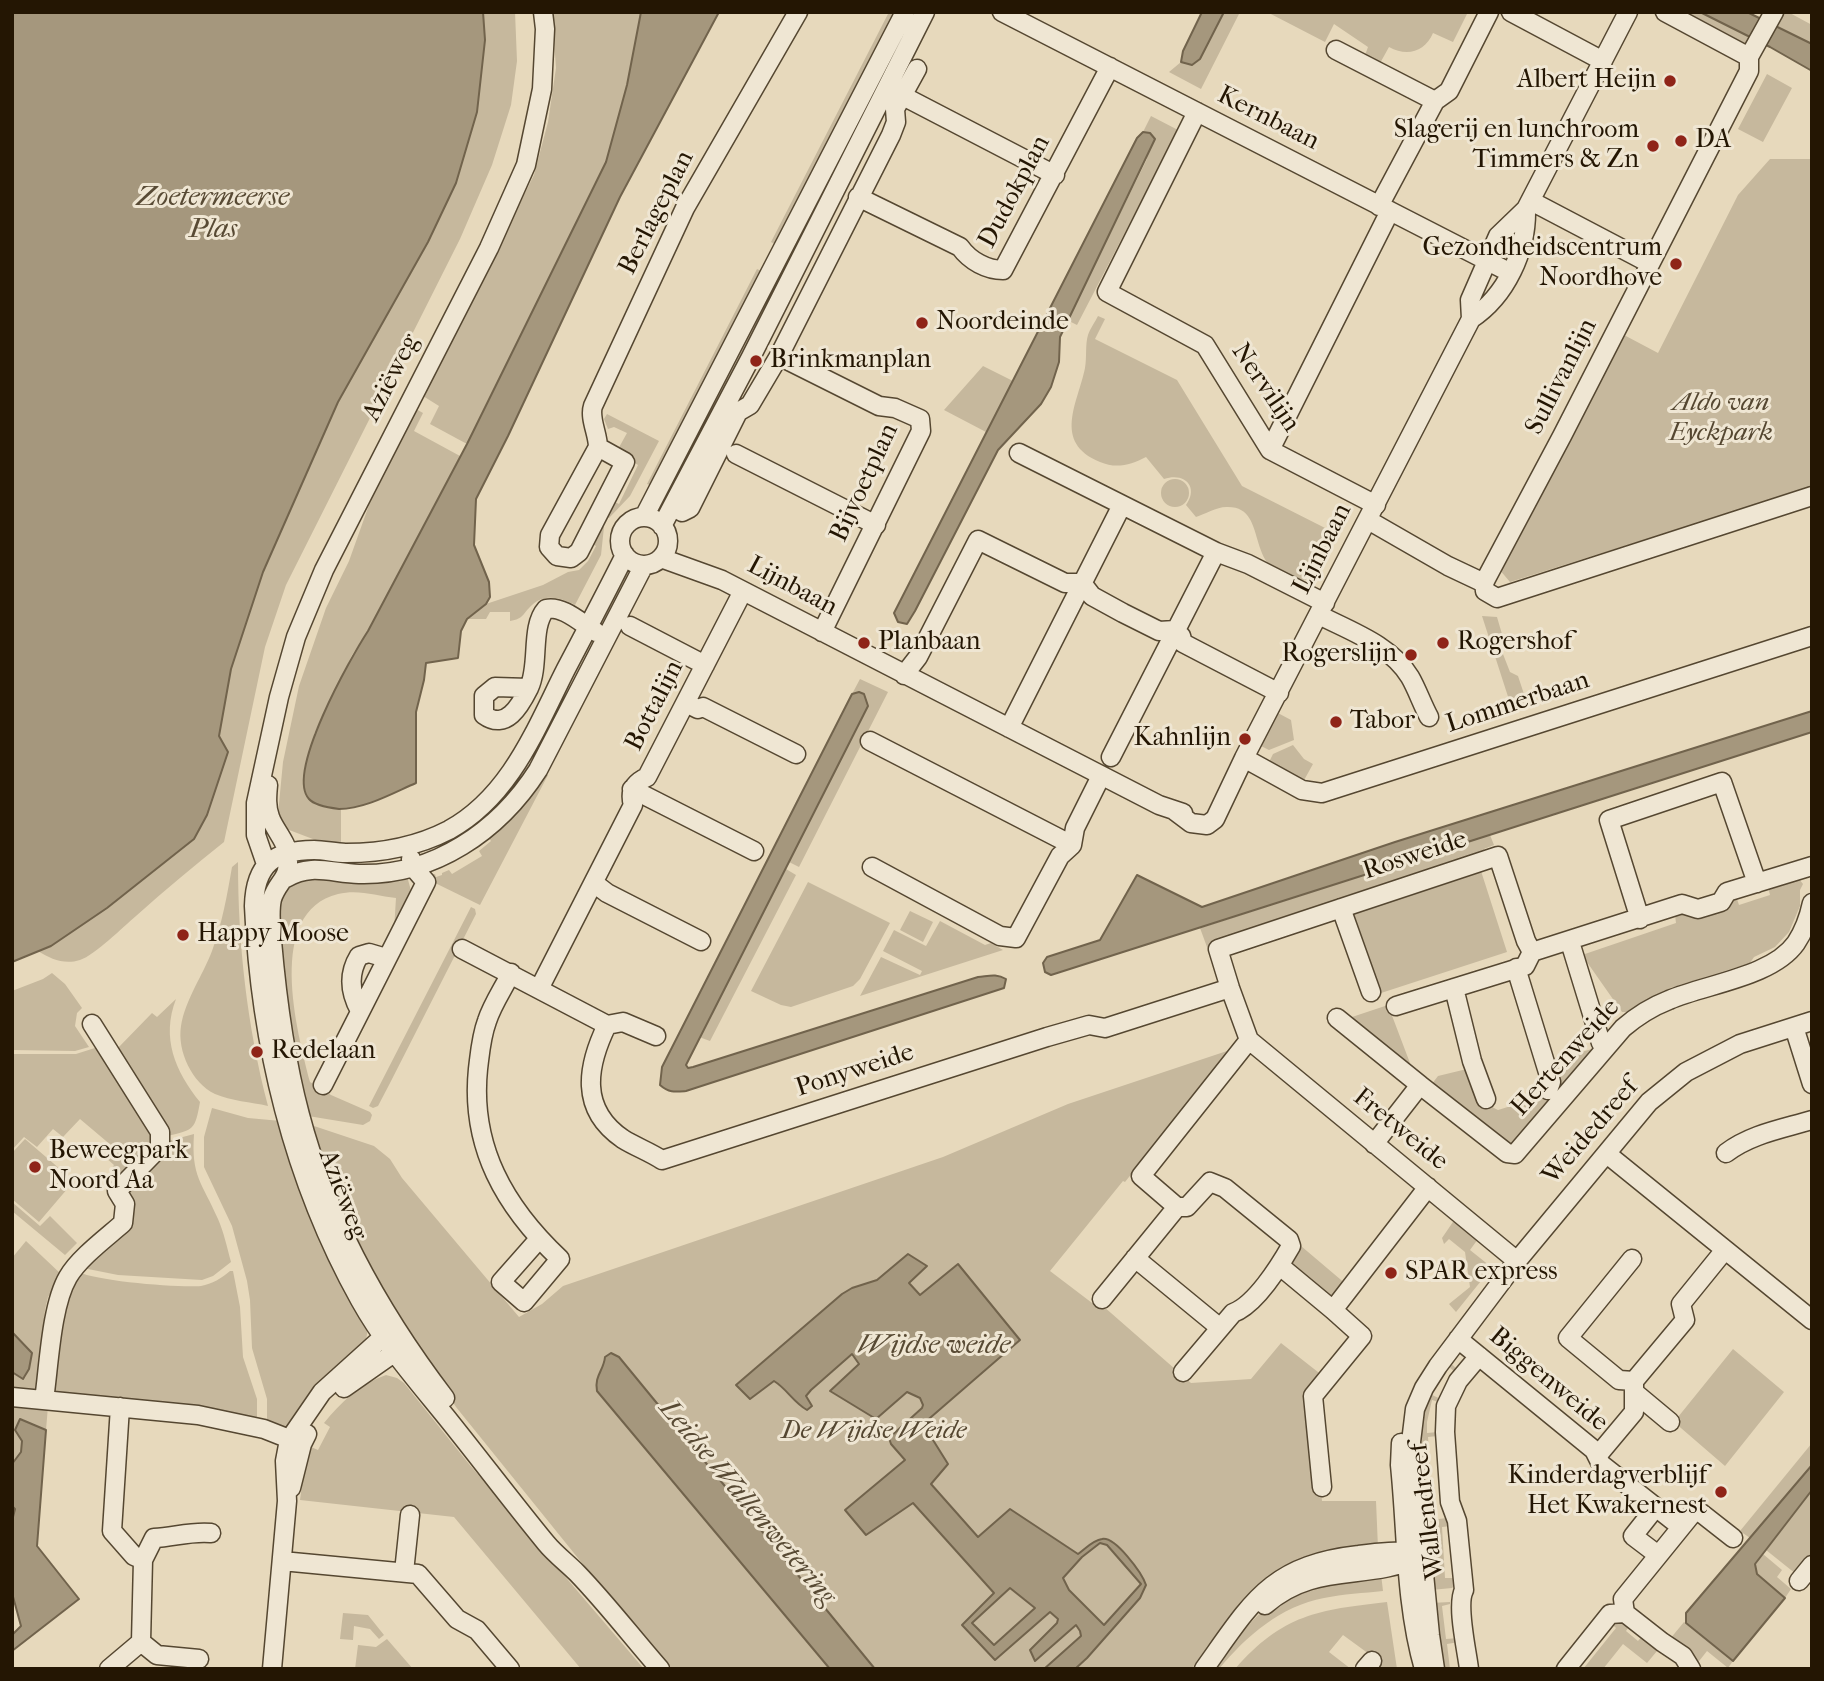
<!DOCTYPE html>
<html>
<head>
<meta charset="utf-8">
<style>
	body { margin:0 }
	#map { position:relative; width:1824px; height:1681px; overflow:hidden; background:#e7d9bc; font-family:"IM FELL French Canon",serif }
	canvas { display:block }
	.frame { position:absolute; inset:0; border:14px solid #241603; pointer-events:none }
</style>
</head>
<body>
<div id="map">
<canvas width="1824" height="1681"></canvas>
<div class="frame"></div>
</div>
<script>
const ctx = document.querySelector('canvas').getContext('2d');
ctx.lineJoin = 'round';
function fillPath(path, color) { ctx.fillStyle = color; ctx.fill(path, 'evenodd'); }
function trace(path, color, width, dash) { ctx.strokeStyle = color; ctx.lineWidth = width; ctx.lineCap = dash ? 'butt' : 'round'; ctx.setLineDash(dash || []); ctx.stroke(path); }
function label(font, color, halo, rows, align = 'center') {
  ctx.font = font + ' "IM FELL French Canon",serif'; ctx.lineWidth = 6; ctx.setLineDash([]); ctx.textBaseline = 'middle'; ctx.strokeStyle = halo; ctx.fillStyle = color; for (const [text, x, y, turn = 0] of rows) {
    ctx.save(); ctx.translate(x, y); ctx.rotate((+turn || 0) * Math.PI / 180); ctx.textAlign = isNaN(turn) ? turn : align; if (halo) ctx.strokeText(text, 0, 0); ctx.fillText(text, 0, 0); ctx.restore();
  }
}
const green = new Path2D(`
	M483 12H515L517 61 511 105 492 165 460 239 286 585 265 647 224 842C194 866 165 890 136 916 123 927 95 955 80 960 64 965 51 959 38 951L51 946 107 908 194 839 207 814 228 752 219 736 231 669 263 572 338 402 428 242 485 40Z
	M552 12H641L627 85 606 162 467 444 430 424 439 406 423 396 534 175 548 122 556 68Z
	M889 12 896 16 778 246 771 242Z
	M1224 12H1240L1201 89 1169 72 1181 62 1193 65 1200 59Z
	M1267 12H1468L1453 42 1433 33C1425 52 1407 57 1389 47L1379 65 1364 58 1368 47 1334 24 1325 42Z
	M1669 12H1700L1752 38 1748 44 1738 47Z
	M1779 12H1788L1812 25V44L1774 25Z
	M1767 74 1792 88 1763 142 1738 129Z
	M1151 116 1178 130 1077 325 1067 320 1147 159 1150 133 1143 132Z
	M1770 159H1812V487L1510 582 1499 569 1624 335 1658 353 1738 195Z
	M757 269 764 272 654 487 647 484Z
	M772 277 777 280 766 303 758 331 673 497 663 492Z
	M1098 316 1105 319 1095 339 1177 380 1242 486 1331 531 1337 522 1340 523 1310 580C1238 582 1273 507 1228 507 1218 506 1205 514 1196 517L1186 505C1199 487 1185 472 1164 479L1146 457C1131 465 1116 469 1100 462 1052 442 1078 403 1085 368 1087 357 1085 345 1088 335 1090 329 1095 322 1098 316Z
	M983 366 1013 381 986 432 944 410Z
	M416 409 423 413 414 431 460 456 368 631 352 655 314 734 315 804 341 809V844L318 841 284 828 278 814 283 762 299 686 326 608 349 561 369 505Z
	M607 414 659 441 630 496 609 518 603 515 611 500 619 504 638 465 617 451 627 433 614 427 608 429 604 419Z
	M1161 493a14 14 0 1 1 28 0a14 14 0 1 1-28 0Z
	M599 524 604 527 601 555 575 605C562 598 544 593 532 605 523 613 524 619 510 621V612H490L486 619H467L486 604 543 585 568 572 579 570 588 561 596 546 589 542Z
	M1482 616 1497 617 1504 641 1501 649 1510 672 1518 676 1527 703 1512 709Z
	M860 679 888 692 799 867 789 862 867 706 859 692 852 694Z
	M1276 712 1291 720 1294 740 1269 750 1259 745Z
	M1293 745 1304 759 1313 764 1303 782 1268 764 1273 754Z
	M543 772 548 775 480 905 431 881 430 875 435 874 436 877 442 875V873L449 870 452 874 482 856 479 851 491 841 487 835Z
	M1490 835 1494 845 1484 849 1485 855 1207 947 1200 928Z
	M238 862C238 945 247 1025 268 1106 251 1102 231 1101 215 1094 192 1083 177 1051 181 1026 185 1000 203 975 212 951 222 924 227 896 232 867Z
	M786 869 796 875 710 1041 699 1037Z
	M1481 871 1507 952 1381 993 1352 913Z
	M407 876 413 898 394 930 396 898C376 896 359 889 338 894 265 912 297 1031 310 1082L331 1095 370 1112 372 1115 370 1121 363 1125 302 1115 283 974 279 901 285 890 300 878Z
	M1799 879 1803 884 1800 890V906L1789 932 1775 947 1754 957 1746 969 1744 965 1670 988 1627 1012H1622L1582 955 1676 923 1675 915 1736 896 1739 905 1770 895 1768 887Z
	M808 882 890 923 860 979 853 986 791 1007 781 1005 751 991Z
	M471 907 475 909 476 914 389 1085 378 1106 373 1108 369 1106Z
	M910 911 933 922 923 942 900 930Z
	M940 921 985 945 991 943 1003 950 860 996 881 957 920 975 922 971 883 951 894 930 926 946Z
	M52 973 65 984 82 1008 77 1013 75 1026 89 1047 75 1051 12 1050V991L43 979Z
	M176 999C161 1038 175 1071 200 1102 195 1130 194 1130 167 1136L117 1049 152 1013 157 1017Z
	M1388 1005 1413 1071 1346 1019Z
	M98 1047 152 1128V1148L118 1178 110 1171 114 1165 104 1156 112 1146 80 1119 63 1137 53 1129 37 1147 24 1137 12 1150V1054H76Z
	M1592 1049 1513 1147 1431 1085 1438 1076 1471 1068 1482 1102 1498 1110 1553 1093 1549 1061Z
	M1230 1050 1125 1182 1123 1181 1050 1271 1100 1309 1103 1306 1191 1383 1251 1379 1281 1343 1323 1376 1315 1428 1322 1501H1376L1378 1548 1229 1622 1191 1669H671L611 1599 456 1407 373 1282 305 1123 374 1146 390 1159 402 1178 519 1317 542 1304 563 1286 943 1157 1068 1104Z
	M212 1108 248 1118 281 1121 368 1328 365 1346 287 1428 267 1425V1399L252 1348 250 1300 247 1281 232 1226 204 1167V1137Z
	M194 1134C191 1177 202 1182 218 1219 224 1233 227 1247 231 1262L213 1276 202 1280 118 1275 83 1268 123 1230 127 1188 168 1141Z
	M25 1139 74 1181 39 1222 12 1199V1153Z
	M12 1202 40 1226 50 1216 77 1243 65 1255 12 1211Z
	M1455 1219 1478 1239 1470 1250 1490 1266 1489 1271 1456 1312 1449 1304 1470 1287 1465 1252 1449 1239 1444 1244 1442 1238Z
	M26 1241 62 1275 48 1297 45 1310 37 1392 48 1406 46 1430 20 1419 17 1433 21 1437V1452L12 1464V1369L25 1378C37 1354 30 1349 12 1332V1258Z
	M1301 1246 1347 1285 1333 1300 1290 1268 1289 1261Z
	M230 1271H233L240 1307 243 1357 257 1399V1421L49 1396 67 1291 79 1272C96 1281 179 1288 201 1286 212 1284 222 1278 230 1271Z
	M1733 1349 1784 1392 1725 1466 1674 1422Z
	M1448 1361 1457 1369 1455 1372 1449 1367 1436 1386 1432 1395 1443 1400 1442 1403 1432 1400 1427 1422V1433L1438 1432V1436L1428 1437 1430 1465 1423 1466 1421 1436H1415L1418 1417Z
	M386 1375 397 1378 404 1383 469 1464 644 1669H581L454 1517 300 1500 304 1470 311 1447 318 1450 330 1427 324 1423C341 1402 360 1384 386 1375Z
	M1812 1443V1465L1750 1538 1740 1531Z
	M1812 1490V1555L1796 1574 1766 1550Z
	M1447 1518 1451 1526 1442 1527 1445 1578H1454L1455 1585 1452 1588 1431 1590 1422 1521Z
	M1763 1554 1782 1570 1777 1577 1791 1589 1785 1598 1756 1574 1755 1563Z
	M1381 1574 1383 1591C1364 1593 1343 1594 1324 1598 1281 1606 1246 1636 1219 1669H1213C1237 1640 1263 1599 1300 1588 1326 1580 1355 1578 1381 1574Z
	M1387 1602 1397 1669H1375L1380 1662 1343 1635 1329 1652 1351 1669H1235C1283 1614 1318 1610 1387 1602Z
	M1450 1602V1604L1442 1606 1446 1639 1459 1638V1642L1447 1644 1450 1669H1441L1431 1603Z
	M343 1613 368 1615 384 1635 379 1639 370 1629 354 1626 353 1640 340 1639Z
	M1624 1619 1630 1625 1626 1631 1638 1641 1643 1635 1657 1646V1651L1647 1663 1623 1644 1603 1669H1583L1616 1628 1611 1623Z
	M1684 1622 1733 1661 1728 1668 1707 1651 1696 1665 1670 1639Z
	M387 1639 413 1669H355L358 1645 376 1647Z`);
const water = new Path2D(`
	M12 12H483L485 40 477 112 456 183 428 242 338 402 263 572 231 669 219 736 228 752 207 815 194 839 107 908 51 946 12 962Z
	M641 12H719L620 197 508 436 476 499 474 545 489 582 490 597 486 604 467 619 461 631 458 658 426 663 424 680 416 712V783C393 793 365 809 339 809 331 808 315 806 309 799 285 773 351 657 368 631L467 444 606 162 627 85Z
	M1202 12H1224L1200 59 1192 65 1181 62 1183 51Z
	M1700 12H1747L1812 44V71L1770 47Z
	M1143 132 1150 133 1155 139 1060 337 1059 362 1051 387 1041 404 998 450 915 611 907 624 898 622 894 613 1137 138Z
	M859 692 864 694 868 706 686 1065 688 1068 693 1067 978 977C989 976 996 973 1006 979L1004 988 686 1091C675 1092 669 1093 660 1085L662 1067 852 694Z
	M1812 711V732L1051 975 1045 972 1043 963 1047 957 1100 940 1137 875 1202 907 1395 842Z
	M908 1254 927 1266 909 1283 920 1295 958 1264 1020 1340 923 1424 948 1464 931 1484 978 1537 1010 1509 1078 1554C1085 1549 1093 1540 1102 1539 1115 1536 1142 1573 1146 1585L1140 1598 1087 1658 1075 1669H1044L1081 1636 1080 1631 1076 1625 1035 1661 1030 1650 1057 1623 1058 1619 1050 1612 995 1660 962 1625 994 1593 913 1503 866 1535 845 1510 905 1460 891 1444 889 1438 922 1408 923 1405 920 1398 907 1392 876 1419 830 1391 859 1364 852 1354 811 1390 806 1396 812 1406 807 1410C793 1402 787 1389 774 1381L750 1399 736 1385 842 1294 852 1288 877 1280ZM1100 1543 1107 1545 1141 1584 1104 1625 1069 1590 1063 1578 1082 1557ZM1010 1588 1035 1608 994 1645 972 1623Z
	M12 1332 32 1353 29 1369 23 1379 12 1372Z
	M611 1353 619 1357 875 1669H830L597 1391C594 1376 604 1370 605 1357Z
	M20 1419 46 1430 37 1546 79 1599 12 1651V1635L21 1626 12 1593V1521L15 1509 12 1506V1464L21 1452 22 1441 15 1430Z
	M1812 1465V1490L1755 1564 1757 1574 1785 1598 1733 1661 1686 1623V1613Z`);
const minor = new Path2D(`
	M1002 12 1509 272
	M1511 12 1603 61
	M1665 12 1749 57
	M1774 12 1749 57V71L1562 436 1487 577 1484 583 1485 591 1497 598 1812 496
	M1336 50 1435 101
	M901 95 1055 175
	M1197 112 1107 292 1205 345 1270 450 1376 505
	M858 197 960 247C970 261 987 270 1003 270L1110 67
	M1531 201 1649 263
	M1379 206 1435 101 1449 91 1489 12
	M1471 319 1470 300 1498 236 1526 209 1628 12
	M779 356 879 406 895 408 920 419 921 431 822 632
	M598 447 550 535 549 547 557 556 571 558 579 552 625 462 598 447C598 434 589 418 593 406L685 208 798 12
	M1270 450 1390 211
	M1019 453 1216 552 1248 564 1325 603
	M736 454 876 525
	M682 512 690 508 738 412 750 405 779 356 891 135 896 122 895 109 917 69
	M644 517 905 12
	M620 541a24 24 0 1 1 48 0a24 24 0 1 1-48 0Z
	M1368 520 1448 566 1484 583
	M662 526 751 357 925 12
	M625 555C606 593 586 631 566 669 536 728 511 796 449 830 418 846 381 853 346 853 335 853 325 850 314 850 273 850 255 865 254 906 260 1043 293 1180 360 1300 385 1345 419 1383 451 1423 483 1463 514 1504 546 1543 555 1554 567 1563 577 1573 606 1603 632 1637 660 1669
	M661 558 722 580 1159 805 1183 813
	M1319 615C1350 631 1391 645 1410 677 1417 689 1422 704 1429 717
	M630 626 705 665
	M904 675 918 657 978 540 1065 583H1082L1092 596 1123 613 1159 631 1175 630 1181 636 1183 643 1279 693
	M529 688C520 706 506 731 484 715V696L495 687 529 688C540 664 530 627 546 609 563 605 582 624 596 632
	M686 703 698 709 703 707 796 754
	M1009 728 1122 505
	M870 741 1072 845
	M1111 757 1216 552
	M1244 758 1302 790 1322 793 1812 636
	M268 785C267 796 266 806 270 817 274 829 287 842 288 855 290 880 278 880 272 899 269 912 271 928 272 941 277 999 285 1059 300 1115 327 1218 381 1314 445 1398
	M632 789 754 851
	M1175 811 1191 823 1207 825 1215 819 1244 758 1471 319C1506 296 1527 251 1526 209
	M266 864 256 835V803L279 697 296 637 324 570 489 248 526 165 542 89 545 29 543 12
	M872 867 1000 936 1016 938 1060 856 1072 845 1075 828 1101 776
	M286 878C311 863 331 873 359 874 434 876 499 831 538 770L644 565
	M594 883 607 893 701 941
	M1341 908 1371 992
	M1640 919 1609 820 1722 782 1757 883
	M1570 942 1601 1043
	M462 949 607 1025 623 1022 656 1036
	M1516 968 1551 1082 1548 1090
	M511 973C503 989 492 1005 487 1021 481 1037 480 1053 478 1069 470 1147 505 1207 560 1259L524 1302 501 1282 539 1239
	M1454 988 1472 1061 1486 1099
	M539 989 633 805C629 791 634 783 647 777L743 591
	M1396 1006 1525 966 1532 952
	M360 1011C350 993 348 974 359 956L369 953 386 958
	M1337 1018 1420 1085
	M607 1025C587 1066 579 1109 623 1139 636 1147 650 1152 662 1160L1047 1037 1089 1025 1105 1028 1230 988
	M1794 1027 1812 1084
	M323 1085 426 882 413 867 411 859
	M1374 1144 1420 1085 1507 1153 1515 1154 1623 1028C1637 1016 1651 1007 1669 1000 1706 984 1772 977 1796 943 1804 931 1809 917 1812 903
	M1726 1153C1751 1134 1782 1129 1812 1120
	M1607 1154 1812 1320
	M1135 1258 1219 1327
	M1632 1259 1568 1338 1619 1380 1634 1381
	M1517 1261 1249 1040 1230 988 1218 949 1498 856 1526 941 1532 952 1682 904 1698 909 1721 902 1727 892 1812 866
	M1280 1266 1333 1310 1428 1187
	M1102 1299 1177 1207
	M1458 1339 1594 1450 1601 1464 1681 1527
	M1183 1372 1233 1313C1255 1305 1279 1267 1291 1246L1289 1240 1225 1188 1210 1182 1187 1207H1177L1141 1176 1249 1040
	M344 1388 394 1353 400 1343
	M1634 1392 1670 1422
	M12 1397 198 1415 264 1429 302 1444
	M44 1400C49 1366 51 1306 68 1277 79 1258 106 1238 123 1223L125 1204 117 1191 160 1147V1132L92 1024
	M120 1407 112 1531 134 1556 143 1560 154 1538C174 1537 191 1531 211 1533
	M1401 1443 1400 1465C1407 1533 1405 1603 1424 1669
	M1598 1455 1634 1412V1381L1685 1320 1681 1304 1724 1251
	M1322 1487 1313 1396 1362 1336 1333 1310
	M291 1488 302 1444 307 1434
	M1656 1507 1633 1536 1658 1555
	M282 1561 418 1574 457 1619 477 1630 510 1669
	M404 1572 410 1515
	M1799 1581 1812 1565
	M1265 1605C1315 1561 1367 1582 1419 1557
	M1625 1613 1623 1599 1696 1509 1733 1538
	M1625 1613 1662 1642 1683 1656 1691 1669
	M141 1642 143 1560
	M109 1669 141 1642 157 1655 199 1659
	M272 1669 287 1501 285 1461 289 1440 322 1392 383 1337H395
	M1204 1669C1252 1602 1270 1565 1359 1555 1379 1552 1398 1550 1419 1554
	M1365 1669 1372 1661
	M1435 1669 1430 1635 1411 1442 1415 1409 1424 1388 1438 1366 1517 1261 1649 1102 1686 1072 1740 1044 1812 1021
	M1469 1669C1467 1651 1456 1605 1464 1590L1457 1521 1450 1502 1445 1432 1446 1406 1458 1381 1479 1356
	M1566 1669 1610 1614 1625 1613`);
const markers = [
	[1670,81,7,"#8f2418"],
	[1681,141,7,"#8f2418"],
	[1653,146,7,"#8f2418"],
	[1676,264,7,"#8f2418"],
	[922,323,7,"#8f2418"],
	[756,361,7,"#8f2418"],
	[864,643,7,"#8f2418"],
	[1443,643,7,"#8f2418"],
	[1411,655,7,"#8f2418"],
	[1336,722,7,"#8f2418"],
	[1245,739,7,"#8f2418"],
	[183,935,7,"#8f2418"],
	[257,1052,7,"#8f2418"],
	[35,1167,7,"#8f2418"],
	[1391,1273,7,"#8f2418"],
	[1721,1492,7,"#8f2418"]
];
const poiNames = [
	["Albert Heijn",1656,81,"right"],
	["Slagerij en lunchroom",1639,131,"right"],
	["Timmers & Zn",1639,161,"right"],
	["DA",1695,141],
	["Gezondheidscentrum",1662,249,"right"],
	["Noordhove",1662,279,"right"],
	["Noordeinde",936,323],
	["Brinkmanplan",770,361],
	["Planbaan",878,643],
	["Rogershof",1457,643],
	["Rogerslijn",1397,655,"right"],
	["Tabor",1350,722],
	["Kahnlijn",1231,739,"right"],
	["Happy Moose",197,935],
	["Redelaan",271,1052],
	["Beweegpark",49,1152],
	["Noord Aa",49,1182],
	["SPAR express",1405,1273],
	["Kinderdagverblijf",1707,1477,"right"],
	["Het Kwakernest",1707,1507,"right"]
];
const streetNames = [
	["Kernbaan",1268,119,27],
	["Dudokplan",1015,192,-62],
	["Berlageplan",657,213,-63],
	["Sullivanlijn",1562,377,-63],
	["Aziëweg",392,378,-63],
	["Nervilijn",1265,388,56],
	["Bijvoetplan",865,483,-65],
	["Lijnbaan",1323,549,-63],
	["Lijnbaan",792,587,28],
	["Lommerbaan",1518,703,-18],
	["Bottalijn",655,706,-63],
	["Rosweide",1415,856,-18],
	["Hertenweide",1566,1058,-48],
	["Ponyweide",855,1071,-18],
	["Fretweide",1400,1130,39],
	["Weidedreef",1591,1132,-49],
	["Aziëweg",342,1195,69],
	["Biggenweide",1548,1380,40],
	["Wallendreef",1428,1511,-97]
];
const parkNames = [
	["Aldo van",1721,404],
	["Eyckpark",1721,434],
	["De Wijdse Weide",874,1432]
];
const waterNames = [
	["Zoetermeerse",213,198],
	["Plas",213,230],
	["Wijdse weide",934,1346],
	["Leidse Wallenwetering",747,1503,50]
];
fillPath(green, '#c6b89d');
fillPath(water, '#a5977d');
trace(water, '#71634c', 2);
trace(minor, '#554731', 21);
trace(minor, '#efe6d3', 18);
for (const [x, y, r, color] of markers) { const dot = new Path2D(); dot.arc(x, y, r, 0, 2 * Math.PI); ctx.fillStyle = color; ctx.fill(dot); trace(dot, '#efe6d3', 2.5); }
label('26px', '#241603', '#efe6d3', poiNames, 'left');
label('26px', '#241603', '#efe6d3', streetNames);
label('italic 26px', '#554731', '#efe6d3', parkNames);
label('italic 28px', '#584a34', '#efe6d3', waterNames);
</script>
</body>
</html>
